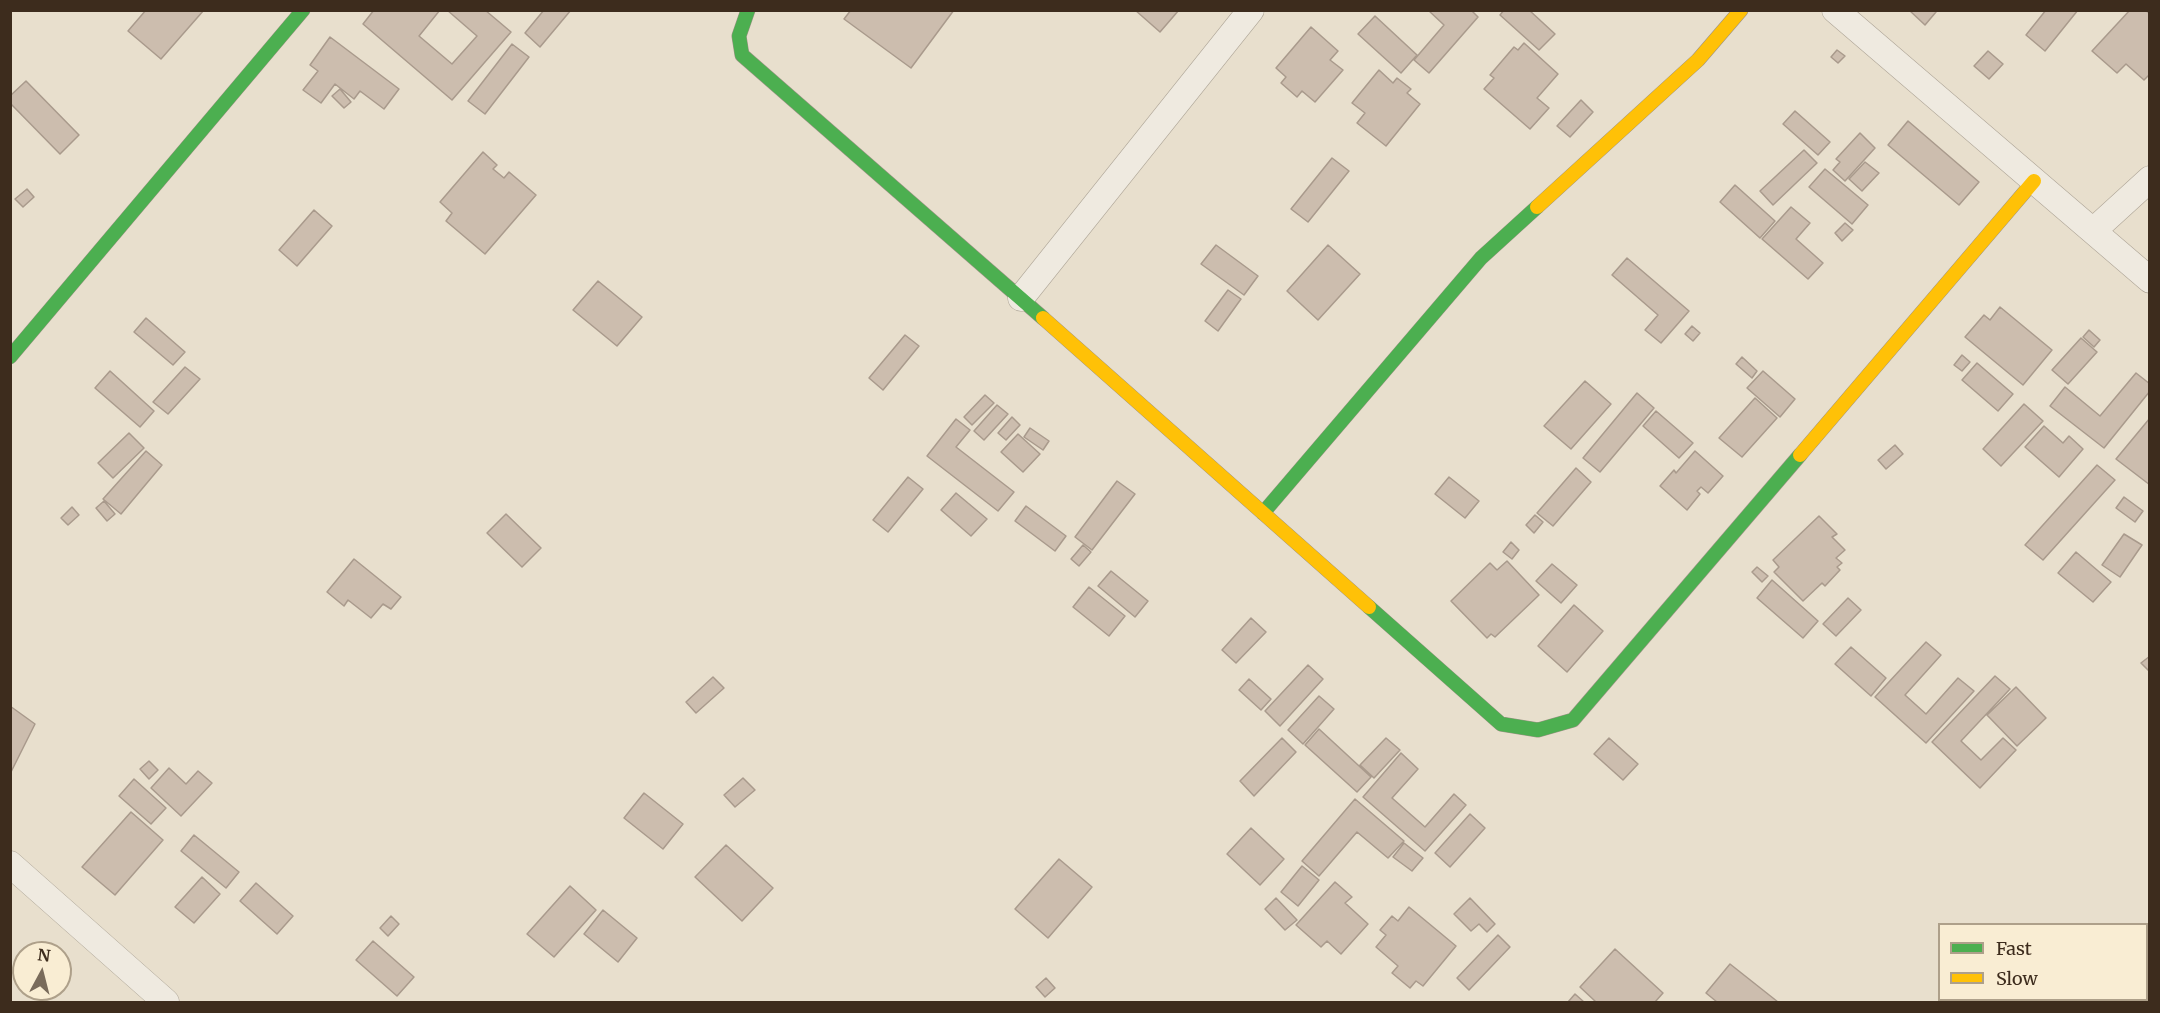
<!DOCTYPE html>
<html>
<head>
<meta charset="utf-8">
<style>
	body { margin:0 }
	#map { position:relative; width:2160px; height:1013px; overflow:hidden; background:#e8dfcd; font-family:Merriweather,serif }
	canvas { display:block }
	.frame { position:absolute; inset:0; border:12px solid #3d2c1d; pointer-events:none }
	.legend { position:absolute; left:1938px; top:923px; width:210px; height:78px; box-sizing:border-box; background:#f9edd3; border:2px solid #aea08a; margin:0; padding:8px 10px; list-style:none; font-size:18px; color:#3d2c1d }
	.legend li { display:flex; align-items:center; gap:12px; height:30px }
	.legend b { width:30px; border:2px solid #aea08a }
	.north { position:absolute; left:12px; top:941px; width:60px; height:60px; box-sizing:border-box; background:#f9edd3; border:2px solid #aea08a; border-radius:50%; rotate:7deg; font-size:16px; font-weight:700; line-height:24px; text-align:center; color:#3d2c1d }
	.north::after { content:''; display:block; margin:auto; width:21px; height:27px; background:#796b5b; clip-path:polygon(50% 0,100% 100%,50% 72%,0 100%) }
</style>
</head>
<body>
<div id="map">
<canvas width="2160" height="1013"></canvas>
<div class="frame"></div>
<ul class="legend">
<li><b style="height:8px;background:#4caf50"></b>Fast</li>
<li><b style="height:8px;background:#ffc107"></b>Slow</li>
</ul>
<div class="north">N</div>
</div>
<script>
const ctx = document.querySelector('canvas').getContext('2d');
ctx.lineJoin = 'round';
function fillPath(path, color) { ctx.fillStyle = color; ctx.fill(path, 'evenodd'); }
function trace(path, color, width, dash) { ctx.strokeStyle = color; ctx.lineWidth = width; ctx.lineCap = dash ? 'butt' : 'round'; ctx.setLineDash(dash || []); ctx.stroke(path); }
const building = new Path2D(`
	M146 10H204L161 59 128 31Z
	M374 10H440L419 36 452 64 477 36 447 10H485L511 32 452 100 363 24Z
	M544 10H571L540 47 525 33Z
	M851 10H954L911 68 844 19Z
	M1135 10H1179L1160 32Z
	M1428 10H1471L1478 17 1429 73 1414 60 1444 25Z
	M1504 10H1529L1555 34 1539 50 1500 15Z
	M1909 10H1934L1936 12 1925 25Z
	M2046 10H2078L2045 51 2026 35Z
	M2130 10H2145L2150 14V74L2144 80 2126 64 2117 73 2092 51Z
	M1375 16 1417 55 1401 73 1358 34Z
	M1311 27 1338 51 1330 60 1343 70 1315 102 1302 91 1297 97 1281 83 1286 77 1276 68Z
	M330 37 399 89 384 109 360 91 354 99 335 84 321 103 303 90 318 71 310 65Z
	M1524 43 1558 74 1537 98 1549 108 1530 129 1484 89 1494 78 1490 75 1514 47 1518 50Z
	M512 44 529 57 485 114 468 101Z
	M1837 50 1845 56 1838 63 1831 57Z
	M1988 51 2003 64 1989 79 1974 66Z
	M1379 70 1393 83 1397 78 1411 89 1407 93 1420 104 1386 146 1357 123 1365 113 1352 103Z
	M26 81 79 135 60 154 10 103V96Z
	M340 89 351 102 344 108 332 96Z
	M1581 100 1593 112 1570 137 1557 126Z
	M1795 111 1830 142 1818 155 1783 124Z
	M1908 121 1979 182 1959 205 1888 145Z
	M1860 133 1875 148 1845 181 1833 170 1840 162 1836 159Z
	M1804 150 1817 163 1773 205 1760 191Z
	M483 152 497 165 493 169 504 178 509 172 536 195 485 254 446 221 452 213 440 202Z
	M1332 158 1349 171 1308 222 1291 209Z
	M1865 162 1879 173 1862 191 1849 179Z
	M1825 169 1868 205 1852 224 1809 187Z
	M1735 185 1775 221 1760 238 1720 202Z
	M27 189 34 197 23 207 15 199Z
	M1791 207 1810 223 1796 239 1823 263 1808 279 1762 239Z
	M314 210 332 226 297 266 279 250Z
	M1845 223 1853 230 1842 241 1835 233Z
	M1216 245 1258 276 1244 295 1201 264Z
	M1328 245 1360 274 1318 320 1287 291Z
	M1627 258 1689 311 1661 343 1645 330 1658 315 1612 275Z
	M598 281 642 317 617 346 573 310Z
	M1228 290 1241 299 1218 331 1205 321Z
	M2000 307 2052 350 2023 385 1965 337 1984 315 1990 320Z
	M146 318 185 352 173 365 134 332Z
	M1692 326 1700 333 1693 341 1685 334Z
	M2089 330 2100 340 2094 347 2083 337Z
	M905 335 919 346 883 390 869 378Z
	M2081 338 2097 352 2068 384 2052 370Z
	M1962 355 1970 362 1962 371 1954 365Z
	M1742 357 1757 371 1752 378 1736 364Z
	M1977 363 2013 394 1998 411 1962 380Z
	M185 367 200 379 168 414 153 402Z
	M110 371 154 411 140 427 95 388Z
	M1763 371 1795 399 1780 417 1747 388Z
	M2136 373 2150 384V391L2104 448 2050 406 2065 387 2100 416Z
	M1585 381 1611 404 1571 449 1544 426Z
	M1637 393 1654 408 1600 472 1583 458Z
	M985 395 994 403 972 425 964 417Z
	M1755 398 1777 418 1742 457 1719 438Z
	M2024 404 2043 421 2001 466 1983 449Z
	M997 405 1008 414 984 440 974 431Z
	M1656 411 1693 443 1679 458 1643 426Z
	M1012 417 1020 425 1006 440 998 433Z
	M2150 418V485L2116 459Z
	M956 419 970 430 956 447 1014 492 998 511 927 456Z
	M2044 426 2063 443 2069 436 2083 449 2059 477 2025 447Z
	M1030 428 1049 441 1043 450 1024 437Z
	M129 433 144 448 113 478 98 463Z
	M1018 434 1040 454 1023 472 1001 452Z
	M1895 445 1903 454 1886 469 1878 460Z
	M146 451 162 465 121 514 103 499Z
	M1695 451 1723 476 1708 493 1701 487 1697 491 1700 494 1687 510 1660 486 1674 470 1676 473Z
	M2097 465 2115 480 2043 560 2025 545Z
	M1576 468 1591 482 1553 526 1537 513Z
	M908 477 923 489 888 532 873 520Z
	M1449 477 1479 501 1465 518 1435 494Z
	M1117 481 1135 494 1092 550 1075 537Z
	M956 493 987 519 971 536 941 510Z
	M2124 497 2143 511 2135 522 2116 508Z
	M104 501 115 514 107 521 96 508Z
	M1026 506 1066 536 1055 551 1015 521Z
	M72 507 79 515 68 525 61 518Z
	M506 514 541 548 522 567 487 533Z
	M1535 515 1543 522 1534 533 1526 525Z
	M1819 516 1837 534 1832 537 1845 550 1836 558 1842 563 1837 567 1840 570 1825 586 1822 583 1803 601 1774 572 1779 567 1773 560Z
	M2124 534 2142 545 2120 577 2102 565Z
	M1511 542 1519 550 1512 559 1503 552Z
	M1083 545 1091 552 1079 566 1071 559Z
	M2076 552 2111 582 2093 602 2058 573Z
	M354 559 401 597 391 609 383 604 371 618 348 600 344 606 327 592Z
	M1507 561 1539 595 1495 637 1491 634 1487 638 1451 601 1490 563 1497 570Z
	M1552 564 1577 585 1561 603 1536 581Z
	M1757 567 1768 576 1762 582 1752 572Z
	M1111 571 1148 601 1135 617 1098 586Z
	M1772 580 1818 621 1803 638 1757 598Z
	M1089 587 1125 616 1109 636 1073 607Z
	M1848 598 1861 610 1836 636 1823 624Z
	M1574 605 1603 631 1567 672 1538 646Z
	M1251 618 1266 632 1236 663 1222 650Z
	M1926 642 1941 655 1905 695 1926 714 1958 678 1974 691 1926 743 1875 697Z
	M1851 647 1886 678 1871 696 1835 664Z
	M2150 656V672L2141 663Z
	M1308 665 1323 679 1280 726 1265 711Z
	M1995 676 2010 689 1961 741 1981 760 2003 738 2016 750 1980 788 1932 742Z
	M713 677 724 688 696 713 686 702Z
	M1249 679 1271 699 1261 710 1239 690Z
	M2016 687 2046 718 2017 746 1987 715Z
	M1319 696 1334 709 1303 744 1288 730Z
	M10 706 35 724 10 774Z
	M1319 729 1371 777 1357 792 1305 745Z
	M1282 738 1296 752 1254 796 1240 781Z
	M1386 738 1400 750 1374 778 1360 765Z
	M1609 738 1638 764 1623 780 1594 754Z
	M1401 753 1418 769 1392 798 1425 827 1454 794 1466 805 1425 851 1363 797Z
	M149 761 158 770 149 779 140 769Z
	M169 768 186 784 198 771 212 783 181 816 151 788Z
	M743 778 755 790 735 807 724 795Z
	M134 779 166 808 151 824 119 796Z
	M644 793 683 824 663 849 624 818Z
	M1355 799 1404 841 1388 858 1357 832 1319 876 1302 861Z
	M131 812 163 840 115 895 82 867Z
	M1470 814 1485 828 1450 867 1435 853Z
	M1251 828 1284 859 1260 885 1227 854Z
	M194 835 239 872 226 888 181 851Z
	M1404 843 1423 858 1412 871 1393 857Z
	M726 845 773 888 742 921 695 877Z
	M1059 859 1092 887 1048 938 1015 909Z
	M1302 866 1319 880 1298 906 1281 892Z
	M202 877 220 894 194 923 175 907Z
	M1335 882 1352 897 1345 903 1368 924 1341 954 1327 941 1321 947 1296 925Z
	M256 883 293 916 277 934 240 901Z
	M570 886 596 910 554 957 527 934Z
	M1276 898 1297 920 1285 930 1265 909Z
	M1470 898 1495 924 1487 932 1479 924 1471 931 1454 914Z
	M1409 907 1456 946 1423 986 1416 981 1410 988 1392 973 1398 966 1376 947 1386 935 1380 930 1392 916 1398 921Z
	M603 910 637 938 618 962 584 934Z
	M391 916 399 924 388 936 380 928Z
	M1498 935 1510 947 1469 990 1457 978Z
	M373 941 414 977 397 996 356 960Z
	M1615 949 1663 993 1655 1002H1596L1580 987Z
	M1730 964 1778 1002H1717L1706 993Z
	M1046 978 1055 988 1045 997 1036 987Z
	M1575 994 1584 1002H1568Z`);
const street = new Path2D(`
	M1835 10 2150 280
	M2093 231 2150 179
	M1021 298 1251 10
	M10 864 166 1002`);
const fast = new Path2D(`
	M748 10 739 36 742 55 1043 318
	M10 357 303 10
	M1263 513 1481 258 1537 207
	M1369 607 1501 724 1538 730 1573 720 1800 455`);
const slow = new Path2D(`
	M1537 207 1698 60 1741 10
	M1043 318 1369 607
	M1800 455 2034 181`);
fillPath(building, '#ccbdae');
trace(building, '#a99a8c', 1.5);
trace(street, '#ada496', 27);
trace(fast, '#9d9386', 15);
trace(slow, '#9d9386', 15);
trace(street, '#efeae0', 26);
trace(fast, '#4caf50', 14);
trace(slow, '#ffc107', 14);
</script>
</body>
</html>
